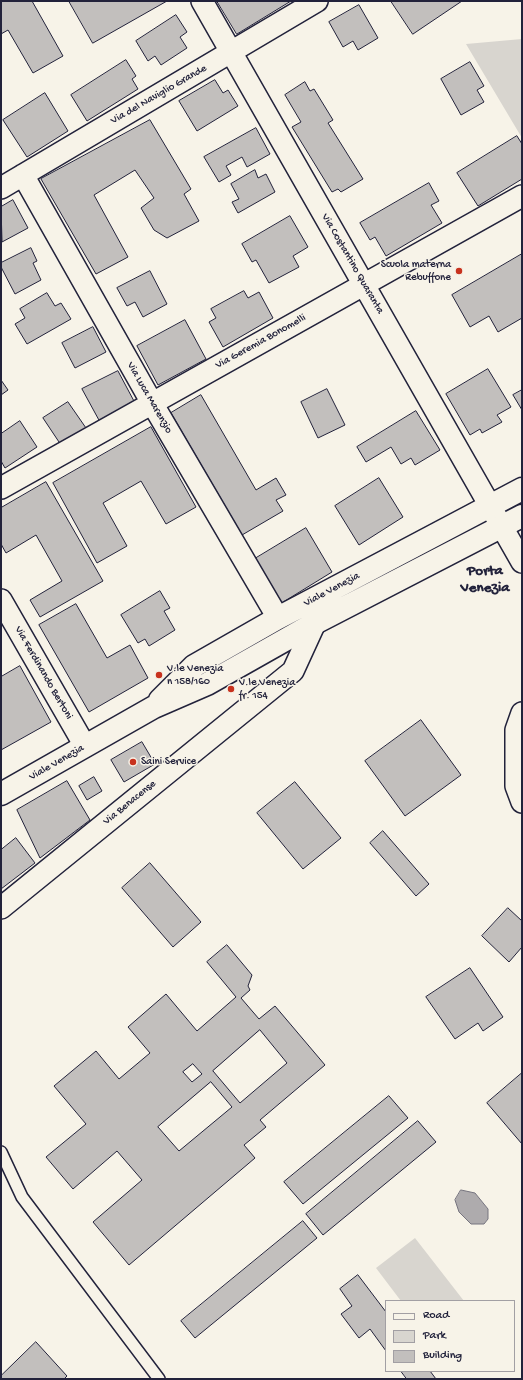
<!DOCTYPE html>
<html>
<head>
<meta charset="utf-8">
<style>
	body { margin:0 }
	#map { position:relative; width:523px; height:1380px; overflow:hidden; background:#f7f3e8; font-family:"Gochi Hand",sans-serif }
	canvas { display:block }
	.frame { position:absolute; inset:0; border:2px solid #22223b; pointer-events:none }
	.legend { position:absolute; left:385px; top:1300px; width:130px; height:72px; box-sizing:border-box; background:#f7f3e8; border:1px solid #a29fa3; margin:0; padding:5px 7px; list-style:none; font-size:12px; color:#22223b }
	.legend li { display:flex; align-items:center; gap:8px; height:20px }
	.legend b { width:20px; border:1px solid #a29fa3 }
</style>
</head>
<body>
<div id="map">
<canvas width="523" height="1380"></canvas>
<div class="frame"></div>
<ul class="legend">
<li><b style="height:5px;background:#f7f3e8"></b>Road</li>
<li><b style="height:11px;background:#d8d5cf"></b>Park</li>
<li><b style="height:11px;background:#c2bfbd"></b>Building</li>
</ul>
</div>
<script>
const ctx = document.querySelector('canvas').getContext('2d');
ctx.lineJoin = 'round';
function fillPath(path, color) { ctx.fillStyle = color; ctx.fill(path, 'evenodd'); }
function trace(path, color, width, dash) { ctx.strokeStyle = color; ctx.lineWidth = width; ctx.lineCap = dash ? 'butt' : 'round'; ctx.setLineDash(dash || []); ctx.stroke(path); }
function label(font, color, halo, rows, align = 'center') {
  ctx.font = font + ' "Gochi Hand",sans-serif'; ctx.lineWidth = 3; ctx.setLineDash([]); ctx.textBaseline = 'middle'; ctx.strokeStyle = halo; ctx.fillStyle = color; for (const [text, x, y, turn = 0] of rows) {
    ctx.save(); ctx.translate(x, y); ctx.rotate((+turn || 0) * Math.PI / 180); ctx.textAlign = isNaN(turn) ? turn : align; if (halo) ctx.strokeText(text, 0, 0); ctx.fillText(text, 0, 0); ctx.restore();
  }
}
const green = new Path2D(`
	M522 39V138L466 44Z
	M415 1238 464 1301H401L376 1268Z`);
const water = new Path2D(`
	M461 1190 475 1193 488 1209V1219L484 1224H471L459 1212 455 1200Z`);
const building = new Path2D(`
	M1 1H32L63 56 33 73 8 30 1 34Z
	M69 1H167L93 43Z
	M217 1H291L237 34Z
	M391 1H462L413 34Z
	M359 5 378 38 358 50 353 41 343 47 329 22Z
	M176 15 187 32 180 37 187 48 161 65 155 56 148 61 136 41Z
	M126 60 136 76 132 79 138 89 87 121 71 95Z
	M470 62 484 86 477 90 484 102 461 115 441 79Z
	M215 80 223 93 228 90 238 106 197 131 179 101Z
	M305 82 310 91 314 89 333 120 328 123 363 179 341 192 338 189 332 192 292 127 301 122 285 95Z
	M45 93 68 131 27 157 3 120Z
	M150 120 191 189 184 194 199 221 167 238 154 230 141 208 154 198 135 170 94 195 128 257 96 274 41 179Z
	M256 128 270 154 247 167 242 157 226 166 231 175 219 182 204 157Z
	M517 136 522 144V179L478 206 457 173Z
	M255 170 258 178 266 174 275 192 238 213 232 202 239 199 231 184Z
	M429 183 439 201 431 205 442 223 386 256 375 237 370 240 360 223Z
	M13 200 28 228 2 242 1 207Z
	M290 216 308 247 293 256 299 267 269 283 256 260 252 262 242 244Z
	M31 248 37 261 33 263 41 280 15 294 1 267V263Z
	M522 254V318L498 332 489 316 470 327 452 295Z
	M150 271 167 304 143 317 135 302 127 306 117 288Z
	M244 291 248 298 259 292 273 318 223 347 209 322 216 318 211 309Z
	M47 293 55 306 61 303 71 319 27 344 15 324 25 318 20 309Z
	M185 320 206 359 158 385 137 346Z
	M93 327 106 352 75 368 62 343Z
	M488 369 511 407 497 415 502 422 482 433 480 429 470 435 446 394Z
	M118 371 135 403 100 422 82 389Z
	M1 380 8 390 1 395Z
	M327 389 345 425 318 438 301 402Z
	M522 390V410L513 395Z
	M201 395 256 490 276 478 286 495 276 500 283 511 242 535 171 413Z
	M68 402 86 428 61 445 43 418Z
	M416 411 440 450 415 465 411 458 401 464 391 447 366 462 357 447Z
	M20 421 37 447 5 468 1 461V434Z
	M151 427 196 507 166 524 141 481 103 503 127 546 97 563 53 483Z
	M379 478 403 517 359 545 335 506Z
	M46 482 103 581 40 617 30 600 62 581 36 535 6 553 1 544V508Z
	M306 528 332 572 280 604 253 560Z
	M160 591 170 608 164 611 175 630 149 646 145 639 138 643 121 615Z
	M76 604 107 658 130 645 148 678 89 712 39 625Z
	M20 666 51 722 1 750V677Z
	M421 720 461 775 405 816 365 761Z
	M142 742 155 764 124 782 111 760Z
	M94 777 102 791 87 800 79 786Z
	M67 781 90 820 40 858 17 810Z
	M295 782 341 838 303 869 257 813Z
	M383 831 429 884 416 896 370 843Z
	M16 838 35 863 1 889V850Z
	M150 863 201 922 173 947 122 888Z
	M508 908 522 921V947L509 962 482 936Z
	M227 945 252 975 248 986 250 990 241 998 259 1019 275 1006 325 1065 260 1120 266 1127 244 1145 255 1158 129 1265 93 1222 142 1180 117 1151 73 1189 46 1157 86 1124 54 1086 96 1051 119 1079 150 1053 128 1027 166 994 197 1031 236 997 207 962ZM260 1030 287 1063 240 1103 213 1071ZM211 1082 232 1107 179 1151 158 1127Z
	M470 968 503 1017 483 1031 478 1023 455 1039 426 997Z
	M193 1064 202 1074 192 1082 183 1072Z
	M522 1073V1144L487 1103Z
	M389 1096 408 1118 303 1204 284 1182Z
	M418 1121 436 1142 323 1235 306 1214Z
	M303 1221 317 1238 195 1338 181 1321Z
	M358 1275 386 1312V1351L370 1329 359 1338 341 1314 352 1306 340 1289Z
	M36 1342 67 1376 64 1379H1V1376Z
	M401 1371H430L436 1379H407Z`);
const service = new Path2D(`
	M1 1152 22 1197 159 1379`);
const minor = new Path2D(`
	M202 1 522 562
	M23 175 152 403 278 618
	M1 188 317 1
	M1 488 522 196
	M1 600 85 746
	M522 713 516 730V786L522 802
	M1 908 293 671 315 623`);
const tertiary = new Path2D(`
	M160 700 194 666 278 618 522 489
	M1 794 154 707 207 684 315 623 522 516`);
const markers = [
	[459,271,4,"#c8321e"],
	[159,675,4,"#c8321e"],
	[231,689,4,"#c8321e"],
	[133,762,4,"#c8321e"]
];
const streetNames = [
	["Via del Naviglio Grande",159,95,-30],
	["Via Costantino Quaranta",352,264,60],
	["Via Geremia Bonomelli",261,342,-29],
	["Via Luca Marenzio",149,398,60],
	["Viale Venezia",332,590,-28],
	["Via Ferdinando Bertoni",43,673,60],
	["Viale Venezia",57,763,-30],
	["Via Benacense",130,803,-39]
];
const poiNames = [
	["Scuola materna",451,265,"right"],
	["Rebuffone",451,278,"right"],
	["V.le Venezia",167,669],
	["n 158/160",167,682],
	["V.le Venezia",239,683],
	["fr. 154",239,696],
	["Saini Service",141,762]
];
const districtNames = [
	["Porta",485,572],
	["Venezia",485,589]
];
fillPath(green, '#d8d5cf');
fillPath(water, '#aeabad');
trace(water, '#76747f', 1);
fillPath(building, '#c2bfbd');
trace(building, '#22223b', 1);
trace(service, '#22223b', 14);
trace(minor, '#22223b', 24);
trace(tertiary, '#22223b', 25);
trace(service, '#f7f3e8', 11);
trace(minor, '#f7f3e8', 21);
trace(tertiary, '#f7f3e8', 22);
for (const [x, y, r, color] of markers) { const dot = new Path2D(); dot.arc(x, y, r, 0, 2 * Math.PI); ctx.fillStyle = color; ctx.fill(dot); trace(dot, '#f7f3e8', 1.5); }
label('11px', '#22223b', '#f7f3e8', streetNames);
label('11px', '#22223b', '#f7f3e8', poiNames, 'left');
label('bold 15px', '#22223b', '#f7f3e8', districtNames);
</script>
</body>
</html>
